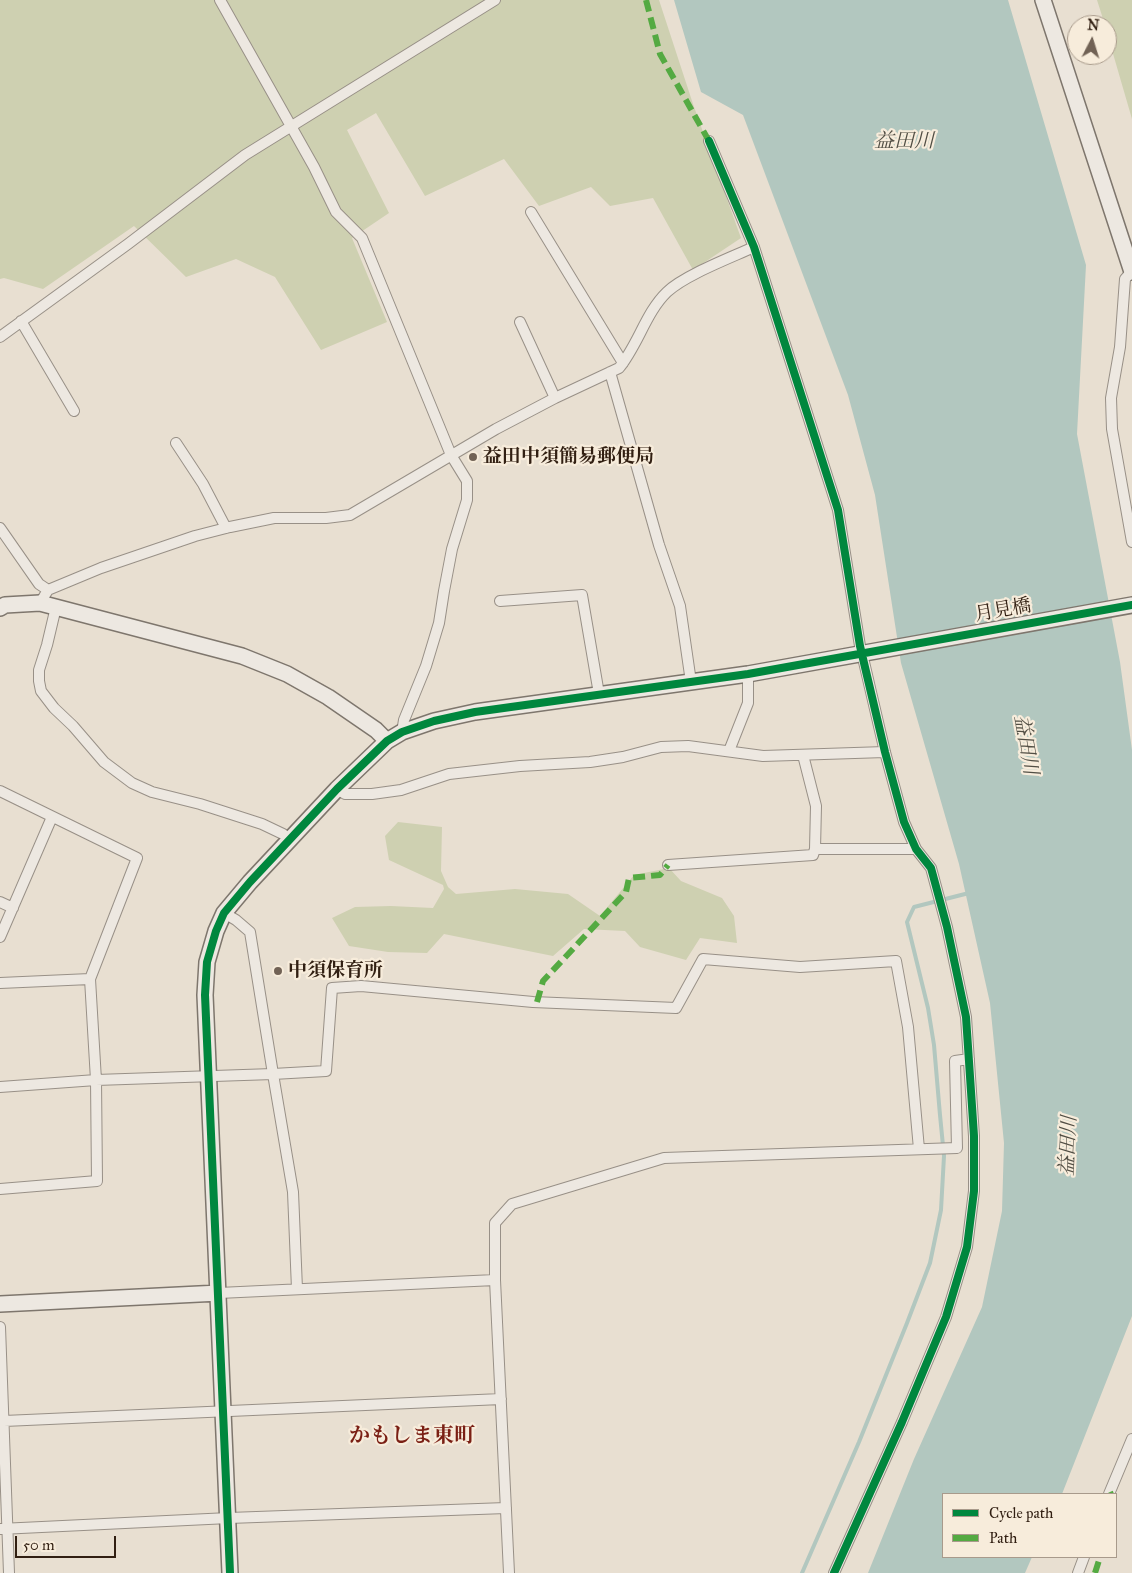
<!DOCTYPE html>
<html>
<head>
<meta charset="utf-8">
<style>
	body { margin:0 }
	#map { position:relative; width:1132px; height:1573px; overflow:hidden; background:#e8dfd1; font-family:"IM FELL Great Primer",serif }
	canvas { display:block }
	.legend { position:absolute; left:942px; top:1493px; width:175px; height:65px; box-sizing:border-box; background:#f7ecdb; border:1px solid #a89a8b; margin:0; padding:6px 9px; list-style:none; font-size:15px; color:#311f12 }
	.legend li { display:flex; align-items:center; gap:10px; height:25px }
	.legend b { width:25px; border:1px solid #a89a8b }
	.north { position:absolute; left:1067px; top:15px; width:50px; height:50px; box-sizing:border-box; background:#f7ecdb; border:1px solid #a89a8b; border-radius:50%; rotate:5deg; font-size:14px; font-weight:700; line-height:20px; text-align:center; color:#311f12 }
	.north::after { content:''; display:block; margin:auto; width:18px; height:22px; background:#716255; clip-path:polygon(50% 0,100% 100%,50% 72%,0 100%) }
	.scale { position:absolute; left:15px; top:1536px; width:101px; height:22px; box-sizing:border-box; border:2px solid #311f12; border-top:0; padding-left:6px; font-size:15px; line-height:18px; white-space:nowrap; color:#311f12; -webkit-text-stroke:4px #f7ecdb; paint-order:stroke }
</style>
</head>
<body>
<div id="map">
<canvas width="1132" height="1573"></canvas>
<ul class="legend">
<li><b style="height:6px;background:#00873e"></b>Cycle path</li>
<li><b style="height:6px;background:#54aa42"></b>Path</li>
</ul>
<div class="north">N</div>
<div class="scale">50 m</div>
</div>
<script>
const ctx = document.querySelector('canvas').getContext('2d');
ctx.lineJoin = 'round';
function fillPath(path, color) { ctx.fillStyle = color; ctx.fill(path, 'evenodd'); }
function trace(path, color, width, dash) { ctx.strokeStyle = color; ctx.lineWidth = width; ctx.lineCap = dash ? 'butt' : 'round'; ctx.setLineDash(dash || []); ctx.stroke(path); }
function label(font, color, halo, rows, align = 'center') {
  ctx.font = font + ' "IM FELL Great Primer","Noto Serif JP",serif'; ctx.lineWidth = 4.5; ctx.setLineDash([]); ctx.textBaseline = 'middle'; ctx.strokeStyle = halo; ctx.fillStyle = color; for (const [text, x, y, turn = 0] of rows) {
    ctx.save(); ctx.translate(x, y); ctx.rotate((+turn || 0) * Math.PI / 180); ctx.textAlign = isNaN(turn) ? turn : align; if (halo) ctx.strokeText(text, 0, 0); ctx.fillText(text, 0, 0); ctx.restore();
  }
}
const green = new Path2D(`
	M0 0H659L693 104 741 238 693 270 653 198 610 206 591 187 539 206 504 159 425 196 376 113 347 130 389 213 352 238 387 322 321 350 275 277 236 259 186 277 134 226 43 289 4 278 0 279Z
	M1097 0H1132V119L1107 33V25H1105Z
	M398 822 442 827 441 871 448 887 456 894 515 889 568 894 600 916 634 875 669 868 681 881 722 898 734 916 737 943 700 938 686 960 640 947 625 931 584 929 553 956 444 934 427 953 388 952 349 946 332 918 355 907 391 906 433 908 444 889 443 885 389 860 385 836Z`);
const water = new Path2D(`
	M674 0H1008L1086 265 1077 434 1120 662 1132 750V1316L1062 1494H943V1557H1032L1025 1573H868L914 1459 982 1307 1002 1211 1004 1143 990 1003 959 864 901 663 875 495 848 395 743 115 701 92Z`);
const stream = new Path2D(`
	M802 1573 859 1442 907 1323 930 1263 941 1210 944 1156 940 1115 934 1045 928 1008 907 922 914 907 969 893`);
const street = new Path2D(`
	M220 0 314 167 336 212 362 238 451 455 467 481V500L452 549 444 591 439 623 426 666 404 720 402 732
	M709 141 754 247 838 510 860 646
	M531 212 623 363
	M1132 271 1125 279 1120 347 1111 398 1112 429 1132 542
	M21 321 74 411
	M520 322 555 398
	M0 337 128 244 245 155 495 0
	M610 372 659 545 680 606 691 682
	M176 443 203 484 226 528
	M0 528 39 584 48 590
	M500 601 582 595 599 694
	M40 603 48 590 101 568 195 536 230 527 274 518H326L350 515 496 429 555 398 619 368C638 345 646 312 667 292 685 275 730 258 754 247
	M56 607 47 645 39 670V681L41 691 54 708 73 726 104 762 132 783 152 792 200 804 262 824 283 834 290 839
	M729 751 748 703V674
	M803 755 816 806 815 849H916
	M337 789 345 794H372L401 790 449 774 520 766 590 762 623 757 661 747 688 746 763 756 885 752
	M0 791 137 858 90 979 96 1080 97 1181 0 1189
	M668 865 813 855 815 849
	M0 902 13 908
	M224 913 236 920 250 932 273 1074 326 1071 332 988 361 986 533 1002 676 1008 703 959 800 967 896 961 908 1027 919 1149
	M0 937 52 817
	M0 983 90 979
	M0 1087 96 1080 273 1074 293 1192 297 1289
	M495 1280V1223L512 1204 664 1158 957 1148 955 1061 969 1059
	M219 1293 495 1280 509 1573
	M0 1327 9 1573
	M4 1421 501 1399
	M1109 1494 1132 1439
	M0 1529 229 1518 506 1508
	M834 1573 902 1422 946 1317 967 1247 974 1191V1136L966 1017 947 927 931 868 916 849 904 822 885 752 864 662
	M1078 1573 1084 1557`);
const secondary = new Path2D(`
	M1043 0 1132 272
	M0 608 5 605 40 603 242 656 287 674 328 697 376 730 387 741
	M0 1304 219 1293
	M230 1573 205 995 207 962 216 931 224 913 250 882 337 789 387 741 402 732 434 721 475 712 748 674 1132 605`);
const quiet = new Path2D(`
	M646 0 660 54 709 141
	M537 1002 543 981 626 892 629 878 660 875 668 865
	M1110 1492 1111 1494
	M1095 1573 1100 1557`);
const cycleway = new Path2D(`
	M709 141 754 247 838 510 860 646 885 752 904 822 916 849 931 868 947 927 966 1017 974 1136V1191L967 1247 946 1317 902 1422 834 1573
	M230 1573 205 995 207 962 216 931 224 913 250 882 337 789 387 741 402 732 434 721 475 712 748 674 1132 605`);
const markers = [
	[473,457,5,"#716255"],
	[278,971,5,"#716255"]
];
const poiNames = [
	["益田中須簡易郵便局",483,457],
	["中須保育所",288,971]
];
const streetNames = [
	["月見橋",1003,611,-10]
];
const waterNames = [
	["益田川",904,142],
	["益田川",1025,745,80],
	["益田川",1069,1146,-87]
];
const quarterNames = [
	["かもしま東町",412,1437]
];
fillPath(green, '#ced0b1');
fillPath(water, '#b2c7bf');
trace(stream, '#b2c7bf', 4);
trace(street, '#989087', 12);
trace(secondary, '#7e766d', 18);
trace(street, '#ede8e1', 10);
trace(secondary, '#ede8e1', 15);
trace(quiet, '#54aa42', 6, [12, 6]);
trace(cycleway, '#00873e', 8);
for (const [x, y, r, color] of markers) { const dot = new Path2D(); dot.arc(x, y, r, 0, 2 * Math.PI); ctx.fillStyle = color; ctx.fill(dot); trace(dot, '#f7ecdb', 2); }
label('bold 19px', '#311f12', '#f7ecdb', poiNames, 'left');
label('19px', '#311f12', '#f7ecdb', streetNames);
label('italic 20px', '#514e44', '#f7ecdb', waterNames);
label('bold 21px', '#7a1f14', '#f7ecdb', quarterNames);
</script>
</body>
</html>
